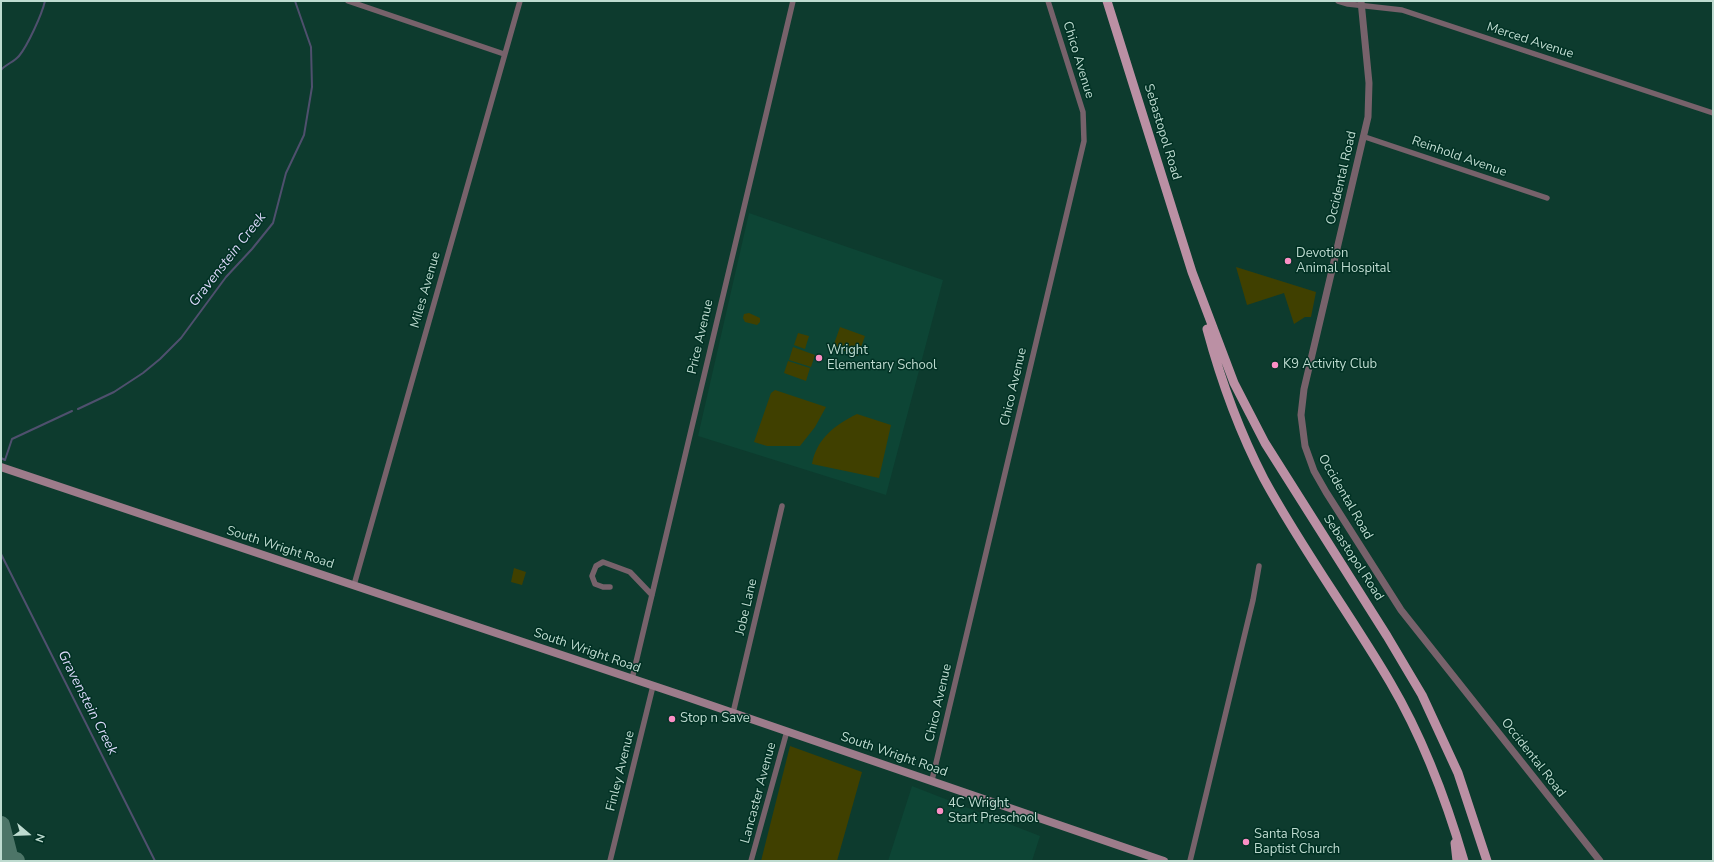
<!DOCTYPE html>
<html>
<head>
<meta charset="utf-8">
<style>
	body { margin:0 }
	#map { position:relative; width:1714px; height:862px; overflow:hidden; background:#0d3b2e; font-family:"Nunito Sans",sans-serif }
	canvas { display:block }
	.frame { position:absolute; inset:0; border:2px solid #bedbd0; pointer-events:none }
	.north { position:absolute; left:8px; top:814px; width:40px; height:40px; -webkit-text-stroke:3px #013124; paint-order:stroke; rotate:109deg; font-size:11px; font-weight:700; line-height:16px; text-align:center; color:#bedbd0 }
	.north::after { content:''; display:block; margin:auto; width:14px; height:18px; background:#bedbd0; clip-path:polygon(50% 0,100% 100%,50% 72%,0 100%) }
</style>
</head>
<body>
<div id="map">
<canvas width="1714" height="862"></canvas>
<div class="frame"></div>
<div class="north">N</div>
</div>
<script>
const ctx = document.querySelector('canvas').getContext('2d');
ctx.lineJoin = 'round';
function fillPath(path, color) { ctx.fillStyle = color; ctx.fill(path, 'evenodd'); }
function trace(path, color, width, dash) { ctx.strokeStyle = color; ctx.lineWidth = width; ctx.lineCap = dash ? 'butt' : 'round'; ctx.setLineDash(dash || []); ctx.stroke(path); }
function label(font, color, halo, rows, align = 'center') {
  ctx.font = font + ' "Nunito Sans",sans-serif'; ctx.lineWidth = 3; ctx.setLineDash([]); ctx.textBaseline = 'middle'; ctx.strokeStyle = halo; ctx.fillStyle = color; for (const [text, x, y, turn = 0] of rows) {
    ctx.save(); ctx.translate(x, y); ctx.rotate((+turn || 0) * Math.PI / 180); ctx.textAlign = isNaN(turn) ? turn : align; if (halo) ctx.strokeText(text, 0, 0); ctx.fillText(text, 0, 0); ctx.restore();
  }
}
const built = new Path2D(`
	M749 213 943 280 886 495 698 436Z
	M912 786 1040 836 1032 861H888Z`);
const green = new Path2D(`
	M1236 267 1316 292 1311 317H1305L1294 324 1284 293 1247 305Z
	M749 313 760 318V322L757 325 745 322 743 318 744 314Z
	M840 327 865 336 858 356 833 347Z
	M798 333 809 336 805 349 794 345Z
	M793 347 815 355 811 367 789 360Z
	M788 361 810 368 806 381 784 373Z
	M775 390 826 407 815 427 800 446H767L754 442 771 393Z
	M857 414 891 425 879 478 812 464C817 438 835 425 857 414Z
	M514 568 526 572 522 585 511 582Z
	M790 746 862 772 837 861H761Z`);
const stream = new Path2D(`
	M1 70C6 64 14 62 19 56 28 45 42 14 45 1
	M78 409 114 392 143 373 160 359 181 338 226 277 252 249 273 223 286 173 304 135 312 87 311 47 295 1
	M1 458 5 460 12 439 72 411
	M1 554 155 861`);
const taxiway = new Path2D(`
	M1 825 10 860 16 861`);
const minor = new Path2D(`
	M348 1 504 54
	M1338 1 1348 4 1402 10 1713 113
	M1365 137 1547 198
	M354 585 520 1
	M610 587H603L595 584 592 576 596 566 603 562 630 572 652 595
	M632 679 793 1
	M733 713 782 506
	M932 780 1084 141 1083 112 1048 1
	M610 861 653 686
	M751 861 787 731
	M1190 861 1253 600 1259 566`);
const tertiary = new Path2D(`
	M1361 1 1369 83 1368 117 1304 389 1301 415 1305 446 1314 471 1326 492 1401 610 1600 861`);
const secondary = new Path2D(`
	M1 467 684 696 1164 861`);
const primary = new Path2D(`
	M1107 1 1192 272 1234 383 1265 443 1387 636 1422 695 1458 773 1487 861
	M1207 329C1221 381 1239 431 1264 479 1302 549 1350 614 1390 682 1423 738 1446 799 1464 861
	M1455 843 1457 861`);
const markers = [
	[1288,261,4,"#fb8fc5"],
	[819,358,4,"#fb8fc5"],
	[1275,365,4,"#fb8fc5"],
	[672,719,4,"#fb8fc5"],
	[940,811,4,"#fb8fc5"],
	[1246,842,4,"#fb8fc5"]
];
const streetNames = [
	["Merced Avenue",1530,41,18],
	["Chico Avenue",1078,60,73],
	["Sebastopol Road",1162,132,73],
	["Reinhold Avenue",1459,157,19],
	["Occidental Road",1342,178,-77],
	["Miles Avenue",426,290,-74],
	["Price Avenue",701,337,-77],
	["Chico Avenue",1014,387,-77],
	["Occidental Road",1345,497,60],
	["South Wright Road",280,548,18],
	["Sebastopol Road",1353,558,57],
	["Jobe Lane",747,607,-77],
	["South Wright Road",587,651,19],
	["Chico Avenue",939,703,-77],
	["South Wright Road",894,755,19],
	["Occidental Road",1533,758,52],
	["Finley Avenue",621,771,-76],
	["Lancaster Avenue",759,793,-75]
];
const poiNames = [
	["Devotion",1296,254],
	["Animal Hospital",1296,269],
	["Wright",827,351],
	["Elementary School",827,366],
	["K9 Activity Club",1283,365],
	["Stop n Save",680,719],
	["4C Wright",948,804],
	["Start Preschool",948,819],
	["Santa Rosa",1254,835],
	["Baptist Church",1254,850]
];
const waterNames = [
	["Gravenstein Creek",228,260,-52],
	["Gravenstein Creek",87,703,63]
];
fillPath(built, '#0d4535');
fillPath(green, '#404000');
trace(stream, '#4f506e', 2);
trace(taxiway, '#4d7568', 18);
trace(minor, '#77626b', 5.5);
trace(tertiary, '#77626b', 7);
trace(secondary, '#9d7c8b', 8);
trace(primary, '#bb90a4', 9);
for (const [x, y, r, color] of markers) { const dot = new Path2D(); dot.arc(x, y, r, 0, 2 * Math.PI); ctx.fillStyle = color; ctx.fill(dot); trace(dot, '#013124', 1.5); }
label('13px', '#bedbd0', '#013124', streetNames);
label('13px', '#bedbd0', '#013124', poiNames, 'left');
label('italic 14px', '#dbd8fa', '#013124', waterNames);
</script>
</body>
</html>
